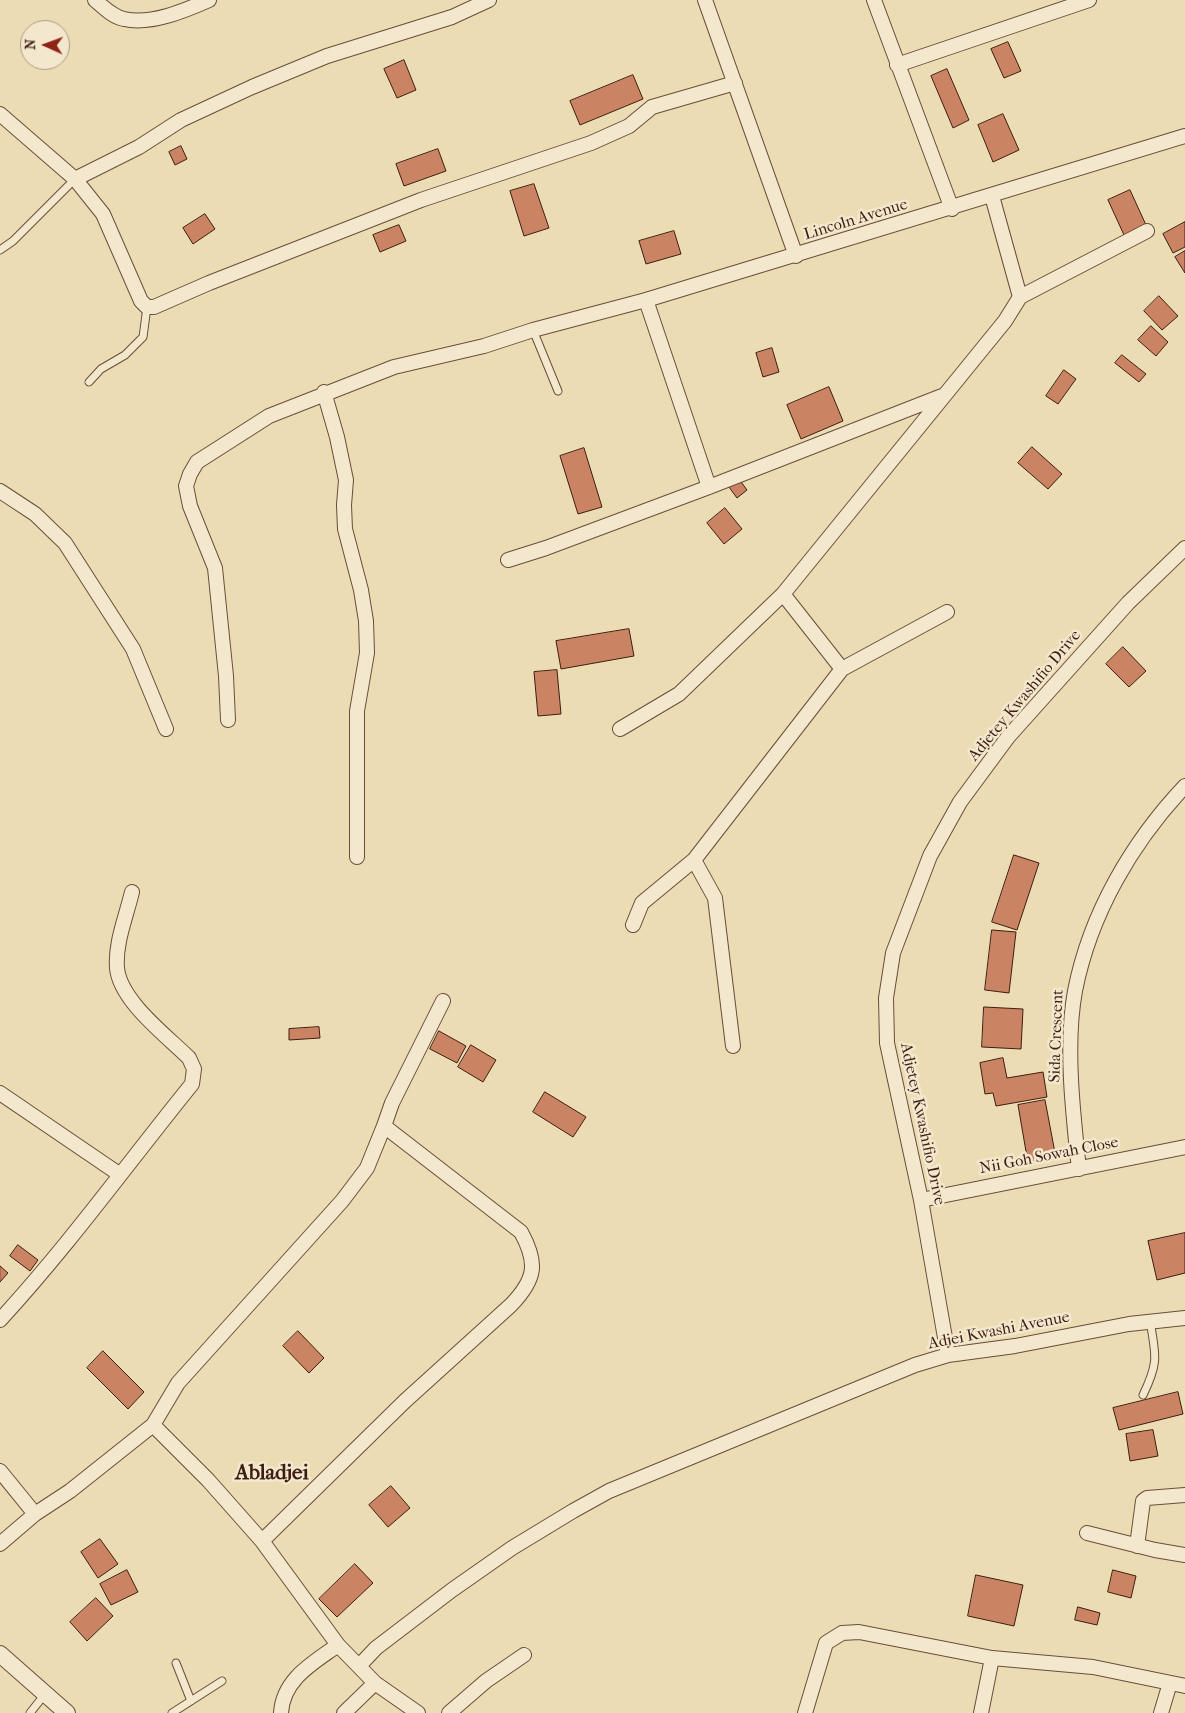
<!DOCTYPE html>
<html>
<head>
<meta charset="utf-8">
<style>
	body { margin:0 }
	#map { position:relative; width:1185px; height:1713px; overflow:hidden; background:#ecdcb3; font-family:"IM FELL French Canon",serif }
	canvas { display:block }
	.north { position:absolute; left:20px; top:20px; width:50px; height:50px; box-sizing:border-box; background:#f3e8ce; border:1px solid #aa9783; border-radius:50%; rotate:272deg; font-size:14px; font-weight:700; line-height:20px; text-align:center; color:#3d1d12 }
	.north::after { content:''; display:block; margin:auto; width:18px; height:22px; background:#8f2418; clip-path:polygon(50% 0,100% 100%,50% 72%,0 100%) }
</style>
</head>
<body>
<div id="map">
<canvas width="1185" height="1713"></canvas>
<div class="north">N</div>
</div>
<script>
const ctx = document.querySelector('canvas').getContext('2d');
ctx.lineJoin = 'round';
function fillPath(path, color) { ctx.fillStyle = color; ctx.fill(path, 'evenodd'); }
function trace(path, color, width, dash) { ctx.strokeStyle = color; ctx.lineWidth = width; ctx.lineCap = dash ? 'butt' : 'round'; ctx.setLineDash(dash || []); ctx.stroke(path); }
function label(font, color, halo, rows, align = 'center') {
  ctx.font = font + ' "IM FELL French Canon",serif'; ctx.lineWidth = 5; ctx.setLineDash([]); ctx.textBaseline = 'middle'; ctx.strokeStyle = halo; ctx.fillStyle = color; for (const [text, x, y, turn = 0] of rows) {
    ctx.save(); ctx.translate(x, y); ctx.rotate((+turn || 0) * Math.PI / 180); ctx.textAlign = isNaN(turn) ? turn : align; if (halo) ctx.strokeText(text, 0, 0); ctx.fillText(text, 0, 0); ctx.restore();
  }
}
const building = new Path2D(`
	M1008 42 1021 71 1004 78 991 49Z
	M404 60 416 90 397 98 384 69Z
	M947 69 969 120 953 128 931 76Z
	M633 75 643 99 580 125 570 101Z
	M1003 114 1019 150 993 162 978 125Z
	M181 146 187 159 175 165 169 152Z
	M438 149 446 171 404 186 396 164Z
	M534 184 549 228 524 236 510 191Z
	M1130 190 1146 225 1124 235 1108 200Z
	M205 214 215 229 193 244 183 228Z
	M1185 222V247L1173 253 1163 234Z
	M399 225 406 241 380 252 373 235Z
	M674 231 681 254 646 264 639 241Z
	M1185 251V273L1175 257Z
	M1159 296 1178 316 1162 330 1144 311Z
	M1151 326 1168 342 1156 356 1138 340Z
	M772 348 779 372 763 377 756 353Z
	M1122 355 1146 374 1139 382 1115 363Z
	M1064 370 1076 379 1058 404 1046 396Z
	M829 387 843 421 801 439 787 405Z
	M1032 447 1062 474 1048 489 1018 463Z
	M584 448 602 507 578 514 560 456Z
	M739 479 747 490 737 498 729 487Z
	M725 508 742 529 724 544 707 523Z
	M629 629 634 656 561 669 556 641Z
	M1123 647 1146 671 1129 687 1106 664Z
	M557 670 561 714 538 716 534 672Z
	M1014 855 1039 863 1017 930 992 922Z
	M992 930 1016 932 1009 993 985 990Z
	M984 1007 1023 1009 1021 1049 982 1047Z
	M319 1027 320 1038 289 1040V1029Z
	M439 1031 466 1046 457 1063 430 1049Z
	M471 1045 496 1060 483 1082 458 1067Z
	M1003 1058 1007 1078 1043 1072 1047 1097 996 1106 993 1093 985 1094 980 1063Z
	M545 1092 586 1117 573 1137 533 1112Z
	M1045 1100 1056 1158 1028 1163 1018 1105Z
	M1185 1233V1273L1157 1280 1148 1241Z
	M18 1245 38 1260 30 1271 10 1256Z
	M0 1266 8 1273 0 1282Z
	M298 1331 324 1358 309 1373 283 1346Z
	M103 1351 144 1392 128 1409 87 1368Z
	M1178 1392 1183 1414 1119 1430 1113 1408Z
	M1153 1430 1158 1456 1130 1461 1126 1434Z
	M391 1486 410 1508 388 1527 369 1505Z
	M100 1539 118 1564 98 1578 81 1552Z
	M355 1564 373 1583 337 1617 319 1599Z
	M127 1570 138 1592 111 1605 100 1584Z
	M1113 1570 1136 1576 1131 1598 1108 1592Z
	M976 1575 1023 1585 1014 1626 968 1616Z
	M96 1598 113 1616 87 1641 70 1622Z
	M1078 1607 1100 1613 1097 1625 1075 1620Z`);
const service = new Path2D(`
	M0 250 13 241 75 179
	M533 330 558 391
	M89 382 101 369 125 355 143 337 147 307
	M1143 1395C1159 1362 1156 1356 1150 1321
	M176 1663 191 1701
	M30 1713 45 1694
	M172 1713 222 1681`);
const minor = new Path2D(`
	M95 0C103 7 113 17 124 19 151 25 184 11 209 0
	M705 0 796 256
	M874 0 952 209
	M897 65 1089 0
	M0 114 75 179 103 214 141 301 147 307H154L209 283 421 200 591 143 629 126 652 107 735 83
	M75 179 139 147 181 120 252 87 327 56 452 17 489 0
	M1020 297 1147 231
	M646 300 709 487
	M324 392 337 437 346 480 344 505 345 529 361 590 366 621 367 653 357 711V857
	M0 491 35 514 65 543 133 649 166 729
	M508 560 546 548 709 487 942 396
	M842 669 947 612
	M228 720 226 676 215 568 190 506 186 486 190 474 197 462 269 416 394 367 484 346 533 330 646 300 1185 136
	M620 729 679 694 783 594 1005 321 1020 297 992 196
	M694 860 715 898 733 1046
	M633 925 642 903 694 860 842 669 783 594
	M0 1093 119 1174
	M1079 1169C1073 1114 1065 1045 1075 991 1090 914 1132 842 1185 786
	M921 1200 1185 1147
	M0 1320C69 1245 128 1163 192 1084L194 1069 189 1058C167 1036 120 1001 117 968 115 943 126 917 132 892
	M948 1355 921 1200 887 1043 886 998 893 953 930 856 960 802 1008 737 1128 603 1185 548
	M153 1425 208 1480 262 1541 338 1645 375 1683 418 1713
	M0 1471 35 1514
	M1087 1533 1155 1550 1185 1555
	M262 1541 405 1401 511 1305C536 1279 538 1263 521 1232L384 1126 392 1103 443 1001
	M0 1544 35 1514 70 1491 153 1425 178 1383 342 1201 367 1168 384 1126
	M1137 1546 1143 1501 1147 1498 1185 1495
	M359 1666 376 1648 452 1590 512 1548 573 1511 609 1491 915 1365 948 1355 1015 1346 1129 1324 1185 1318
	M281 1713C283 1679 313 1663 338 1645
	M344 1713 375 1683
	M449 1713 486 1681 524 1655
	M805 1713 826 1643 842 1633 859 1632 992 1658 1093 1667 1185 1686
	M981 1713 992 1658
	M1161 1713 1170 1683`);
const tertiary = new Path2D(`
	M0 1654 67 1713`);
const streetNames = [
	["Lincoln Avenue",856,220,-17],
	["Adjetey Kwashifio Drive",1025,696,-50],
	["Sida Crescent",1057,1036,-88],
	["Adjetey Kwashifio Drive",922,1124,78],
	["Nii Goh Sowah Close",1049,1156,-11],
	["Adjei Kwashi Avenue",999,1331,-11]
];
const districtNames = [
	["Abladjei",272,1474]
];
fillPath(building, '#cb8463');
trace(building, '#3d1d12', 1);
trace(service, '#694d3a', 9);
trace(minor, '#694d3a', 16);
trace(tertiary, '#694d3a', 18);
trace(service, '#f3e8ce', 7);
trace(minor, '#f3e8ce', 14);
trace(tertiary, '#f3e8ce', 16);
label('16px', '#3d1d12', '#f3e8ce', streetNames);
label('bold 21px', '#3d1d12', '#f3e8ce', districtNames);
</script>
</body>
</html>
